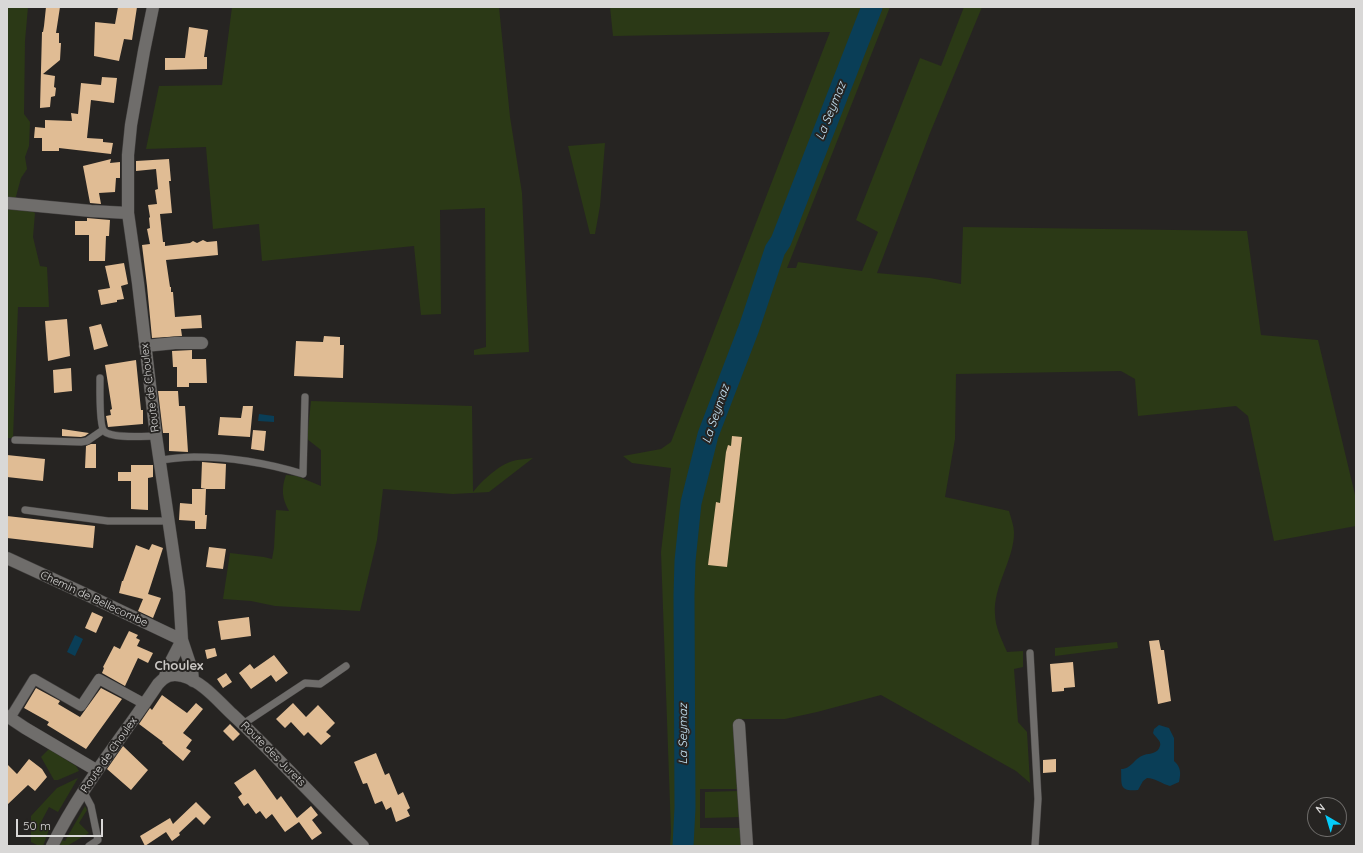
<!DOCTYPE html>
<html>
<head>
<meta charset="utf-8">
<style>
	body { margin:0 }
	#map { position:relative; width:1363px; height:853px; overflow:hidden; background:#262422; font-family:Quicksand,sans-serif }
	canvas { display:block }
	.frame { position:absolute; inset:0; border:8px solid #d9d8d7; pointer-events:none }
	.north { position:absolute; left:1307px; top:797px; width:40px; height:40px; box-sizing:border-box; background:#262422; border:1px solid #6e6c6a; border-radius:50%; rotate:322deg; font-size:11px; font-weight:700; line-height:16px; text-align:center; color:#d9d8d7 }
	.north::after { content:''; display:block; margin:auto; width:14px; height:18px; background:#05cbf9; clip-path:polygon(50% 0,100% 100%,50% 72%,0 100%) }
	.scale { position:absolute; left:16px; top:819px; width:87px; height:18px; box-sizing:border-box; border:2px solid #d9d8d7; border-top:0; padding-left:5px; font-size:12px; line-height:14px; white-space:nowrap; color:#d9d8d7; -webkit-text-stroke:3px #262422; paint-order:stroke }
</style>
</head>
<body>
<div id="map">
<canvas width="1363" height="853"></canvas>
<div class="frame"></div>
<div class="north">N</div>
<div class="scale">50 m</div>
</div>
<script>
const ctx = document.querySelector('canvas').getContext('2d');
ctx.lineJoin = 'round';
function fillPath(path, color) { ctx.fillStyle = color; ctx.fill(path, 'evenodd'); }
function trace(path, color, width, dash) { ctx.strokeStyle = color; ctx.lineWidth = width; ctx.lineCap = dash ? 'butt' : 'round'; ctx.setLineDash(dash || []); ctx.stroke(path); }
function label(font, color, halo, rows, align = 'center') {
  ctx.font = font + ' Quicksand,sans-serif'; ctx.lineWidth = 4; ctx.setLineDash([]); ctx.textBaseline = 'middle'; ctx.strokeStyle = halo; ctx.fillStyle = color; for (const [text, x, y, turn = 0] of rows) {
    ctx.save(); ctx.translate(x, y); ctx.rotate((+turn || 0) * Math.PI / 180); ctx.textAlign = isNaN(turn) ? turn : align; if (halo) ctx.strokeText(text, 0, 0); ctx.fillText(text, 0, 0); ctx.restore();
  }
}
const green = new Path2D(`
	M7 7H28L25 41 24 114 30 122 29 146 25 157 27 169 21 178 15 200 7 199Z
	M232 7H499L510 117 522 193 529 352 474 355V350L486 347 485 208 440 210 441 314 421 315 414 246 262 261 259 224 213 229 206 147 146 149 159 86 222 85Z
	M610 7H890L787 268H796L798 262 862 271 878 232 856 220 920 58 941 66 964 7H982L930 133 877 273 930 278 961 284 963 227 1247 231 1261 335 1318 340 1356 499V526L1274 541 1248 416 1236 406 1138 416 1135 379 1121 371 956 374 955 439 945 497 1009 511C1011 518 1014 526 1014 533 1014 560 993 586 995 614 995 627 1002 640 1007 652L1023 651V667L1014 669 1018 722 1027 732 1030 783 1016 771 881 695 817 712 785 719H742L747 789H700V828H742L744 846H670L671 832 661 552 671 468 632 463 623 456 661 449 671 442 830 32 613 36Z
	M605 143 600 206 595 234H590L568 146Z
	M7 209 32 211 35 213 33 237 40 266 47 267 49 307H18L13 438H7Z
	M311 401 472 406 473 492C483 480 500 463 517 460 522 459 528 459 533 458L489 492 453 494 383 489 377 540 360 611 275 606 251 601 223 599 230 553 264 557 272 559 274 548 276 510 289 511C282 499 281 489 286 475L297 476 321 486V450L307 439Z
	M1117 642 1118 648 1055 656V648Z
	M49 749 76 766 79 771 58 780H54L41 757Z
	M78 778 58 812 49 807 41 822 50 827 43 846H39L31 842V816L57 788Z
	M738 791 740 817 705 818V792Z
	M85 806 87 810 79 823 89 833 67 846H59L62 840 65 841Z`);
const water = new Path2D(`
	M259 414 274 416V422L258 421Z
	M75 635 83 639 75 656 67 652Z
	M1159 725 1169 728 1174 738V761C1181 767 1181 773 1179 782L1170 786C1162 784 1155 778 1147 778L1143 781 1138 790C1118 792 1122 784 1121 769 1132 769 1134 758 1144 755 1150 753 1158 754 1160 746 1162 741 1155 737 1153 733L1154 729Z`);
const river = new Path2D(`
	M683 846 685 808 684 595 685 561 691 503 708 435 749 328 775 250 781 241 872 7`);
const building = new Path2D(`
	M46 7H60L56 33H59V43H61L60 60 43 74 55 76 54 87 56 88 55 96 51 97 50 107 40 108 42 32H43L44 26Z
	M118 7H137L132 40 124 39 119 61 94 56 95 22 115 24Z
	M189 27 208 30 204 57H207V69L165 70V58H185Z
	M102 77 117 78 114 103 91 100 87 138 103 139V142L113 143 111 154 59 148V151H42V138H34L35 127 45 128V120L72 121 71 113 78 114 81 83 101 85Z
	M111 159 110 163 120 162V178H116L115 192 99 193 101 204 90 203 83 166Z
	M169 159 171 181H169L172 213 160 214 163 242H165V246L190 243 193 241 197 243 203 240 207 242 217 241 218 255 166 260 170 287H171V292H173L175 317 201 315 202 328 181 329 182 336 152 338 147 286 142 245 150 244 147 229 150 228 149 218 150 217 148 205 157 204 155 190 158 189 156 169 136 171V161Z
	M87 218 110 220 109 236H106L105 261H89V235H75V221H87Z
	M124 263 128 284 121 286 124 299 117 300V302L101 305 98 290 110 288 105 266Z
	M67 319 70 356 48 361 45 321Z
	M101 324 108 346 94 350 89 327Z
	M324 336 340 337V345H344L343 378 294 376 296 341 323 342Z
	M192 350V359H206L207 383H189V387H177V367H173L172 351Z
	M136 360 141 410H143V424L108 427 106 416 111 415 110 410 112 409 105 365Z
	M71 368 72 391 54 393 53 370Z
	M158 391H178L179 406H185L188 452 169 451V433H163Z
	M243 406H253L250 437 218 435 220 417 241 418Z
	M62 429 89 433 85 436 81 437 62 436Z
	M253 430 266 431 264 451 251 449Z
	M732 436 742 437 727 567 708 565 716 502 720 503 726 452 728 445 731 446Z
	M91 444H96V468H85L86 446Z
	M7 455 45 459 43 481 7 477Z
	M202 462 226 464 225 489H206L205 515H207L206 529H195V521L179 520 180 503 192 504V489H206L201 488Z
	M131 465H153V477L148 478V510L131 509V481H118V472H131Z
	M7 516 95 526 93 548 7 538Z
	M152 544 163 548 148 594 161 598 153 618 138 611 143 599 119 593 122 581H123L136 545 149 550Z
	M209 547 226 549 223 569 206 567Z
	M92 612 103 617 96 633 85 628Z
	M249 617 251 636 221 640 218 621Z
	M129 631 138 635 136 638 140 640 137 646 153 653 148 663 138 658 125 686 102 673 104 668 103 667 114 646 120 649Z
	M1159 640 1161 650H1164L1171 701 1158 704 1149 641Z
	M215 648 217 656 207 659 205 650Z
	M274 655 288 673 276 682 271 675 251 689 239 673 250 664 254 669Z
	M1073 662 1075 687 1064 688V691L1052 692 1050 664Z
	M226 673 232 682 223 688 217 679Z
	M36 688 60 701 58 704 80 717 101 688 122 699 86 749 47 725 49 722 24 708Z
	M162 695 187 713 196 703 203 709 183 733 192 740 186 748 191 751 183 761 162 743 163 742 139 724 150 708 152 710Z
	M293 703 306 717 318 705 335 723 326 732 331 736 321 745 308 732 304 736 291 722 285 728 276 719Z
	M230 724 240 734 233 741 223 731Z
	M123 746 148 770 131 790 107 769Z
	M376 753 385 775 389 773 398 795 403 792 410 808 407 810 410 816 396 822 391 807 386 810 382 801 375 804 367 783 363 784 354 762Z
	M29 759 42 769 47 777 35 791 28 785 7 805V764L17 774Z
	M1056 759V772L1043 773V760Z
	M255 769 277 800 281 796 297 818 311 806 318 815 312 820 322 833 312 840 299 822 285 832 272 814 266 819 260 811 256 814 248 803 244 806 238 797 242 794 234 783Z
	M196 802 211 817 204 825 196 817 179 833 180 835 172 841 166 832 145 846 140 836 170 818 173 824Z`);
const service = new Path2D(`
	M100 378C100 387 99 426 104 431 111 439 146 436 156 436
	M15 440 81 442 87 441 103 430
	M160 460C171 459 182 457 194 457 231 457 267 463 303 474L305 397
	M25 510 108 521H169
	M1030 653 1038 799 1035 846
	M243 724 305 683 320 684 346 666
	M83 791 91 806 98 840 89 846`);
const pedestrian = new Path2D(`
	M10 718 34 679 81 706 99 679 145 704`);
const minor = new Path2D(`
	M153 7 144 51 131 125 128 155V213L138 283 156 436 179 592 182 640 192 670 193 681
	M7 203 91 211 128 213
	M145 346 175 343H202
	M7 558 83 593 182 640
	M165 677 167 669 182 640
	M7 716 25 728 96 770
	M739 725 747 846`);
const tertiary = new Path2D(`
	M52 846C81 787 122 738 158 684 165 676 172 673 182 676 202 681 218 701 232 714 278 757 319 803 363 846`);
const streetNames = [
	["Route de Choulex",150,388,-97],
	["Chemin de Bellecombe",94,599,25],
	["Route des Jurets",273,754,45],
	["Route de Choulex",109,755,-55]
];
const waterNames = [
	["La Seymaz",831,111,-68],
	["La Seymaz",716,414,-71],
	["La Seymaz",683,734,-90]
];
const quarterNames = [
	["Choulex",179,666]
];
fillPath(green, '#2b3916');
fillPath(water, '#0a3e57');
trace(river, '#0a3e57', 21);
fillPath(building, '#e0bc94');
trace(service, '#444241', 8);
trace(pedestrian, '#444241', 11);
trace(minor, '#444241', 13);
trace(tertiary, '#444241', 13);
trace(service, '#6f6d6b', 7);
trace(pedestrian, '#6f6d6b', 10);
trace(minor, '#6f6d6b', 12);
trace(tertiary, '#6f6d6b', 12);
label('11px', '#d9d8d7', '#262422', streetNames);
label('italic 12px', '#c9e6f8', '#262422', waterNames);
label('bold 13px', '#cac7c4', '#262422', quarterNames);
</script>
</body>
</html>
